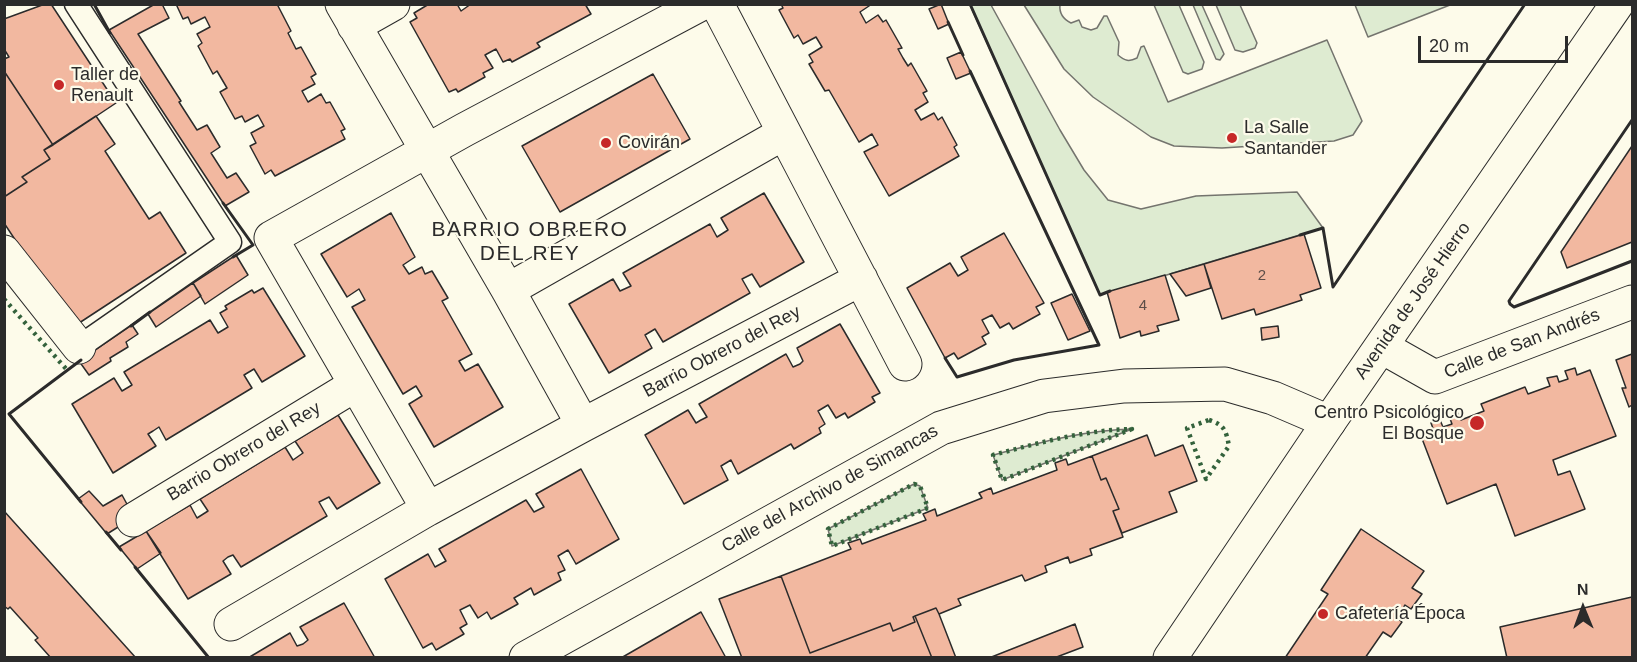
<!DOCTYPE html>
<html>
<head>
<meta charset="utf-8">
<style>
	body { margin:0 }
	#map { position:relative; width:1637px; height:662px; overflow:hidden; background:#fdfbea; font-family:Arial,sans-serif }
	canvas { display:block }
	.frame { position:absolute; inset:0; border:6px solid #2b2b2b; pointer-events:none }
	.north { position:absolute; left:1553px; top:578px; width:60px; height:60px; -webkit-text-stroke:4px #fdfbea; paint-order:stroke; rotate:359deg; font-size:16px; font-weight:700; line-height:24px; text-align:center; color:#2b2b2b }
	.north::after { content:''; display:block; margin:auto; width:21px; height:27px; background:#2b2b2b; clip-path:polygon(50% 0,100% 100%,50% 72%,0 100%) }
	.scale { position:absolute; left:1418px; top:36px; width:150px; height:27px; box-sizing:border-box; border:3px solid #2b2b2b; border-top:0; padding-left:8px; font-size:18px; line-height:21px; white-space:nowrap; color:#2b2b2b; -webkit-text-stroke:4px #fdfbea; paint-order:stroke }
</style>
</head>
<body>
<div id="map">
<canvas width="1637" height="662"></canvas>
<div class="frame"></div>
<div class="north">N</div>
<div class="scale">20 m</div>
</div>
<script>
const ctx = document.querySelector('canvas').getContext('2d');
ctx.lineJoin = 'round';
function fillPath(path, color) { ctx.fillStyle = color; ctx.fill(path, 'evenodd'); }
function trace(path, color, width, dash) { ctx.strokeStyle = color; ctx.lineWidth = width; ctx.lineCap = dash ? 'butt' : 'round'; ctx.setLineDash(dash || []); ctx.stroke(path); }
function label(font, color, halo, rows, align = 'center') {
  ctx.font = font + ' Arial,sans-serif'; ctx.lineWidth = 4.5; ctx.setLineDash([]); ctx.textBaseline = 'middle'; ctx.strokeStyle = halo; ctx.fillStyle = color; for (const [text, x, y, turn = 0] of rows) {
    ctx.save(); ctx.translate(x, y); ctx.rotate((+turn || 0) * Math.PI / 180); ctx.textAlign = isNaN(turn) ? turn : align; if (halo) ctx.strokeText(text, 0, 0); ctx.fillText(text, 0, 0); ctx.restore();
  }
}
const green = new Path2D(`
	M970 5H991L1060 130 1084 170 1108 200 1141 209 1196 196 1297 192 1323 228 1100 295Z
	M1024 5H1060C1059 14 1063 19 1071 23L1079 20 1082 27 1091 30 1097 28 1104 16H1107L1119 42 1118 55C1125 61 1129 62 1137 58L1141 47 1144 46 1168 102 1327 40 1362 121 1353 135 1334 141 1222 148 1174 146 1151 137 1093 97 1064 69Z
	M1154 5H1179L1204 62 1202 69 1188 74 1183 72Z
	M1193 5H1202L1224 54 1220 60 1216 59Z
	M1216 5H1240L1257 43 1255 48 1243 52 1235 50Z
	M1355 5H1450L1368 37Z
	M1132 429 1002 480 993 455C1039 443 1084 430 1132 429Z
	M914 484 920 486 928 508 832 546 828 529Z`);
const building = new Path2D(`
	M45 4H51L116 103 53 145 4 71V59L9 57 4 49V19Z
	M155 4H162L169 18 138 34 181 101 179 102 197 130 207 125 220 147 211 153 227 178 236 173 249 192 225 206 109 30Z
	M176 4H277L291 31 288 33 296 49 301 47 316 74 311 77 315 84 302 91 308 102 321 94 326 103 330 102 345 129 341 131 345 139 275 176 271 170 265 174 250 146 256 143 251 133 264 126 258 115 245 122 242 116 235 119 220 92 227 88 217 71 213 74 198 46 202 43 197 34 210 27 205 17 191 24 188 17 183 19Z
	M429 4H457L461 11 471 4H585L591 14 537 43 540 47 512 62 510 59 503 62 496 49 485 55 493 68 483 73 485 77 458 92 456 89 449 92 410 22 417 18 414 13Z
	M781 4H872L860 12 866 23 878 15 883 22 886 20 902 48 898 49 903 58 908 66 911 63 927 91 923 93 928 102 915 110 921 120 934 113 938 120 942 117 957 145 954 147 959 156 889 196 864 152 878 145 872 134 859 142 829 90 825 91 809 64 813 62 809 55 822 47 816 37 803 44 798 35 794 38 779 10 783 8Z
	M941 4 949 24 938 29 929 9Z
	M961 52 971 73 956 79 947 58Z
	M4 71 53 145 44 150 50 159 22 177 27 182 4 197Z
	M653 74 690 139 560 212 522 146Z
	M96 116 115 144 105 151 149 219 160 212 186 253 73 327 4 223V197L27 182 22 177 50 159 44 150Z
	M1632 146V242L1567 268 1561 252Z
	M764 193 804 262 760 287 752 274 742 279 750 293 663 342 655 329 645 335 652 348 609 373 569 304 613 279 620 291 631 286 623 273 710 224 717 237 728 230 721 218Z
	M391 213 415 257 403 265 409 274 422 267 425 274 432 271 448 298 442 301 472 354 459 361 465 371 478 364 503 407 434 447 409 404 422 396 416 386 403 394 352 307 365 300 359 289 347 297 321 254Z
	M1004 233 1044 303 1036 307 1040 314 1013 329 1009 323 1000 328 992 315 982 320 989 333 982 337 986 344 958 359 954 353 945 358 907 288 950 263 958 276 968 270 961 257Z
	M1304 234 1321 288 1300 295 1302 300 1256 315 1254 309 1222 319 1204 264Z
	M236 255 248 275 205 304 193 283Z
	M1204 264 1211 288 1186 296 1170 274Z
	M1165 275 1179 320 1157 326 1159 331 1141 336 1140 331 1120 338 1107 292Z
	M193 283 201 296 156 327 148 314Z
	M263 288 305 356 262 382 254 369 244 375 252 388 166 440 159 427 153 431 148 434 156 446 113 473 72 404 114 378 122 391 132 385 124 372 210 320 218 333 228 327 220 313 227 309 225 306 252 290 254 293Z
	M1072 294 1090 331 1068 340 1051 303Z
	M840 324 880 393 872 397 875 402 848 418 845 413 836 418 828 405 818 411 825 424 819 428 821 433 794 449 791 444 738 474 731 460 721 466 728 480 684 504 645 435 688 410 696 423 701 420 707 417 699 404 786 354 793 367 800 364 803 361 797 348Z
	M132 325 138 334 126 342 128 347 110 358 111 361 89 375 79 361Z
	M1278 326 1279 337 1262 340 1261 328Z
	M1632 354V405L1629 407 1622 388H1626L1616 360Z
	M1575 368 1577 375 1590 370 1616 436 1553 460 1558 475 1570 471 1585 509 1515 536 1496 484 1447 504 1421 436 1434 431 1431 423 1440 420 1443 427 1452 424 1449 416 1458 413 1461 420 1484 411 1481 404 1525 387 1528 394 1550 386 1547 378 1557 376 1559 382 1568 379 1565 371Z
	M338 415 380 483 337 509 329 497 319 502 327 516 241 567 233 555 228 557 223 561 231 574 188 599 146 531 190 505 197 518 208 511 200 499 285 447 293 460 303 453 295 441Z
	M1147 435 1155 456 1183 445 1197 481 1169 492 1177 512 1122 533 1113 511 1119 509 1106 478 1101 480 1092 456Z
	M1092 456 1101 480 1106 478 1119 509 1113 511 1123 537 1090 549 1092 555 1070 563 1068 557 1045 566 1047 572 1025 581 1022 575 958 599 961 605 939 614 936 608 915 616 913 617 915 622 893 631 890 623 810 653 781 576 851 549 848 543 860 539 862 544 926 520 923 514 935 509 937 516 982 498 979 493 991 488 993 494 1057 470 1055 463 1066 459 1068 465Z
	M581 469 619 539 576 564 568 550 558 556 565 570 558 573 561 580 534 595 531 588 521 594 514 598 518 604 491 619 487 612 478 618 470 605 460 610 467 624 460 628 464 634 436 650 432 643 423 648 385 579 428 554 435 567 446 561 439 549 526 500 534 512 544 507 536 494Z
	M89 491 103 506 122 495 134 517 107 534 78 499Z
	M4 511 136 658H51L35 640 38 638 10 607 8 609 4 606Z
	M1361 529 1424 571 1412 588 1422 594 1411 609 1405 605 1397 618 1402 622 1391 637 1383 632 1365 658H1285L1328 594 1321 590Z
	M146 531 161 553 137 569 119 547Z
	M781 576 810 653 890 623 893 631 915 622 913 617 915 616 932 658H742L719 599Z
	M1632 597V658H1507L1500 627Z
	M344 603 375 658H248L290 633 297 646 303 644 308 640 300 627Z
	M936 608 939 614 956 658H932L915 616Z
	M701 612 726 658H621Z
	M1075 624 1083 647 1054 658H989Z`);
const lane = new Path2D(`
	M76 4 230 242 79 347`);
const street = new Path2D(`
	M342 4 508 290 583 425
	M717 4 905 364
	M354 26 393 4
	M4 252 79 347
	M508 290 784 133
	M1382 347 1435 377 1632 302
	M428 509 271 238 464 130 701 4
	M133 520 355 385
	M231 624 428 509 583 425 861 279
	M526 658 941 428 1044 396 1124 386 1225 384 1273 398 1329 422`);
const secondary = new Path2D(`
	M1170 658 1329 422 1617 4`);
const hedge = new Path2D(`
	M4 299 68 371
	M1209 420C1225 425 1226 431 1229 446L1206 479 1187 428Z
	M1132 429 1002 480 993 455C1039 443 1084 430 1132 429Z
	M914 484 920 486 928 508 832 546 828 529Z`);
const wall = new Path2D(`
	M94 4 110 33
	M970 4 1100 295 1110 291
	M948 22 963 55
	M1632 120 1509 301 1510 304 1514 307 1632 261
	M223 203 253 245 233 257
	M1300 235 1323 228 1333 287 1525 4
	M131 326 150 312
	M945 358 957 377 1014 360 1099 345 970 71
	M81 502 9 414 81 360
	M106 532 121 550
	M135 567 209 658`);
const markers = [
	[59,85,6,"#c62828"],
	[1232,138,6,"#c62828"],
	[606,143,6,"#c62828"],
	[1477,423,8,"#c62828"],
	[1323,614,6,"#c62828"]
];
const numberNames = [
	["2",1262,276],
	["4",1143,306]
];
const poiNames = [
	["Taller de",71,75],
	["Renault",71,96],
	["La Salle",1244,128],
	["Santander",1244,149],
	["Covirán",618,143],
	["Centro Psicológico",1464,413,"right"],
	["El Bosque",1464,434,"right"],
	["Cafetería Época",1335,614]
];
const streetNames = [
	["Avenida de José Hierro",1413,301,-55],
	["Calle de San Andrés",1522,344,-21],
	["Barrio Obrero del Rey",722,352,-28],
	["Barrio Obrero del Rey",244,452,-31],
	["Calle del Archivo de Simancas",830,489,-29]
];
const quarterNames = [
	["BARRIO OBRERO",530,230],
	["DEL REY",530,254]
];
fillPath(green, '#deebd1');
trace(green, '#74746e', 1.5);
fillPath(building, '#f2b8a0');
trace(building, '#2b2b2b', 1.5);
trace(lane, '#2b2b2b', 25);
trace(street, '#2b2b2b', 35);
trace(secondary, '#2b2b2b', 35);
trace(lane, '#fdfbea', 22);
trace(street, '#fdfbea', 33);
trace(secondary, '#fdfbea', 33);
trace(hedge, '#34623c', 4.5, [3, 4.5]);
trace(wall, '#2b2b2b', 3);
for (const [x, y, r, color] of markers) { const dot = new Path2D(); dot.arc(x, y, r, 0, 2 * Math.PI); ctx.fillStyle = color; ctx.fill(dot); trace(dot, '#fdfbea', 2); }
label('15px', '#5d4e48', null, numberNames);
label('18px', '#2b2b2b', '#fdfbea', poiNames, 'left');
label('18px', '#2b2b2b', '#fdfbea', streetNames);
ctx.letterSpacing = '1.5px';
label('21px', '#2b2b2b', '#fdfbea', quarterNames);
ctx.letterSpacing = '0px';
</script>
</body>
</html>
